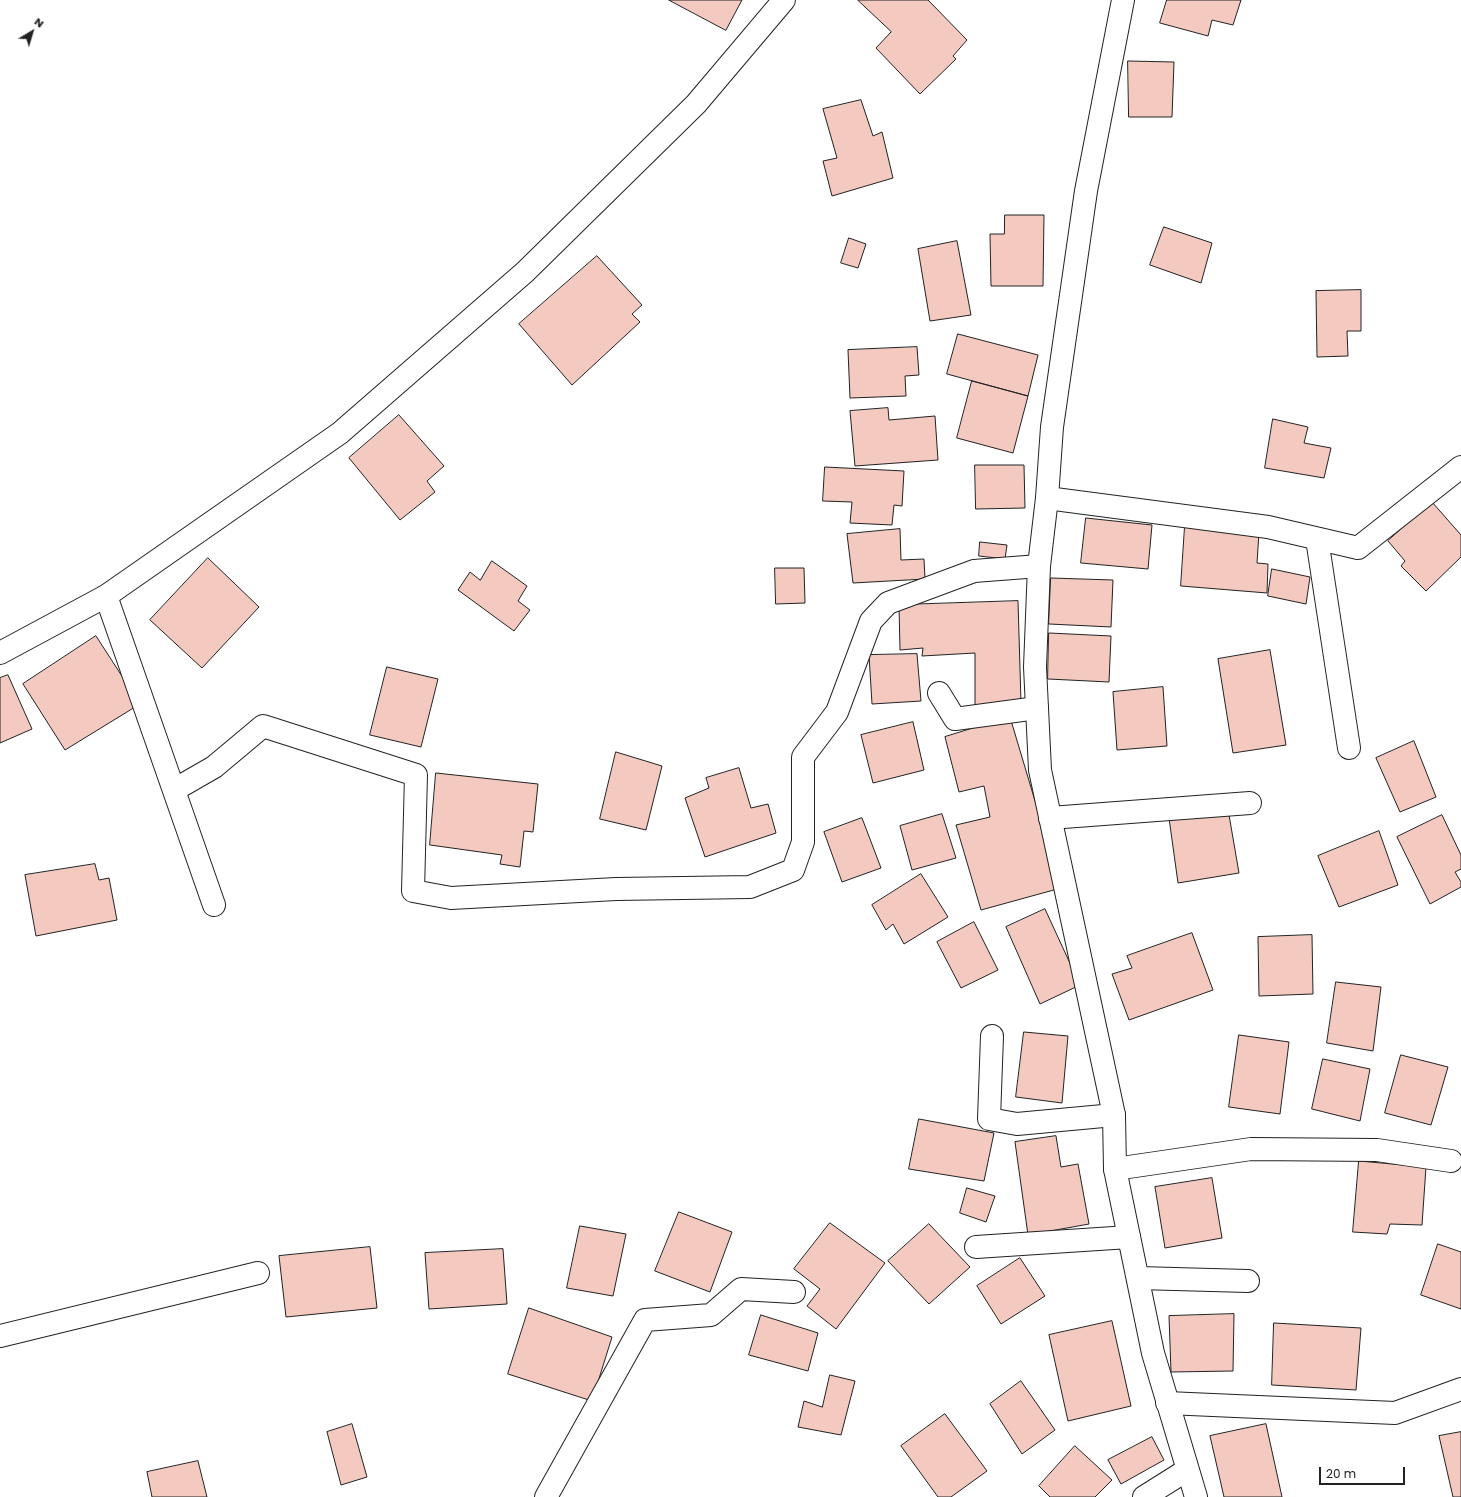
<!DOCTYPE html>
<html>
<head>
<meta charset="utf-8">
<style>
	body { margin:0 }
	#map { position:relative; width:1461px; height:1497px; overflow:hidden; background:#fff; font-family:Poppins,sans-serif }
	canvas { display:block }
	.north { position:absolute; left:12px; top:12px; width:40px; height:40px; -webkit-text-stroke:3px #fff; paint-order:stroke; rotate:38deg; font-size:11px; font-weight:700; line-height:16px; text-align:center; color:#222 }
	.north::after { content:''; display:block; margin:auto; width:14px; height:18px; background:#222; clip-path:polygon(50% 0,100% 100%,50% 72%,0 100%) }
	.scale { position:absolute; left:1319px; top:1467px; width:86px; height:18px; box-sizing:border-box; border:2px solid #222; border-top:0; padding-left:5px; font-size:12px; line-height:14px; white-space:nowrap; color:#222; -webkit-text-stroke:3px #fff; paint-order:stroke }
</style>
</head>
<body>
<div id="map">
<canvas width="1461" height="1497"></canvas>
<div class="north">N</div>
<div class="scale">20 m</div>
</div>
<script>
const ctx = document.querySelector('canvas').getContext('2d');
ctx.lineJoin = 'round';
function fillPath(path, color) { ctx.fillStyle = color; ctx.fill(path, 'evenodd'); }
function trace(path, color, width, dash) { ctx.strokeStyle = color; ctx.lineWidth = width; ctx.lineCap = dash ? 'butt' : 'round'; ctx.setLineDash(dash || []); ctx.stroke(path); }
const building = new Path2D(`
	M669 0H742L726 30Z
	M858 0H928L967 40 953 56 956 59 920 94 876 48 891 32Z
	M1167 0H1241L1233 25 1212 20 1208 36 1160 23Z
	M1128 61 1174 62 1172 117H1129Z
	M861 100 873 136 882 132 893 178 832 196 823 161 837 158 823 109Z
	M1005 215H1044L1043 286H991L990 234H1004Z
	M1164 227 1212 243 1201 283 1150 265Z
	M849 238 866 244 858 268 841 263Z
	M957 241 971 315 930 321 918 249Z
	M597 256 642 305 632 314 640 322 572 385 519 324Z
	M1361 290V331H1347L1348 356 1317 357 1316 291Z
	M958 334 1038 355 1028 396 947 374Z
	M917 347 919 375 905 376 906 396 850 398 848 350Z
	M972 381 1028 396 1013 453 957 438Z
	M888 408 889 420 935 416 938 460 855 466 850 411Z
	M399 415 444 466 427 481 435 492 400 520 349 458Z
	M1273 419 1308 427 1304 443 1331 448 1324 478 1265 468Z
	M975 465H1024L1025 508 976 509Z
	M825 467 904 471 902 506 894 505 892 525 850 523 852 502 823 501Z
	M1432 502 1461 535V557L1426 591 1401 566 1405 561 1388 541Z
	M1086 518 1152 525 1148 569 1081 563Z
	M1185 526 1259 532 1257 563 1268 564 1267 593 1181 586Z
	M900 529 901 560 924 559 925 579 853 583 847 534Z
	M980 542 1007 545 1005 559 979 556Z
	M208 558 259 607 202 668 150 620Z
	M492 561 527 586 518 601 530 610 514 631 458 590 470 572 480 580Z
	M775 568H804L805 603 776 604Z
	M1272 569 1310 577 1306 604 1268 596Z
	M1051 578 1113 580 1111 627 1049 624Z
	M1018 601 1021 703 975 705V653L922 656 923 648 900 650 899 605Z
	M1049 633 1111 636 1109 682 1048 679Z
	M96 636 140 704 65 750 23 684Z
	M1270 650 1286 745 1233 753 1218 659Z
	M917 654 921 701 872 704 869 655Z
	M387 667 438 679 421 747 370 735Z
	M8 675 32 729 0 743V678Z
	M1163 687 1167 746 1117 750 1113 692Z
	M1010 717 1061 888 981 910 956 825 990 817 984 786 959 792 945 737Z
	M913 722 924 770 873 783 861 735Z
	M1414 741 1436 797 1400 812 1376 758Z
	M616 752 662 766 646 830 600 819Z
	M739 768 751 808 768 804 776 833 705 857 685 798 709 788 706 778Z
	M436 773 538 784 533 832 524 831 520 867 500 864 502 855 430 845Z
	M1228 809 1239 873 1178 883 1169 818Z
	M942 814 956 858 912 870 900 826Z
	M1442 815 1461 855V869L1455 872 1461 882V887L1430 904 1397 837Z
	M862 818 881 868 842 882 824 832Z
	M1379 831 1398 885 1339 907 1318 856Z
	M95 864 99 880 109 878 117 920 36 936 25 875Z
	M921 874 948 917 904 944 893 924 886 930 872 905Z
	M1045 909 1080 985 1040 1004 1006 927Z
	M974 922 998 970 961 988 937 942Z
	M1192 933 1213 990 1129 1020 1112 974 1132 968 1127 956Z
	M1312 935 1313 994 1259 996 1258 937Z
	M1336 982 1381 987 1373 1051 1327 1043Z
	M1024 1032 1068 1036 1062 1103 1016 1097Z
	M1239 1035 1289 1042 1280 1114 1229 1107Z
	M1401 1055 1448 1067 1431 1125 1385 1113Z
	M1323 1059 1370 1069 1360 1121 1312 1109Z
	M919 1119 994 1133 984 1181 909 1169Z
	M1056 1136 1061 1167 1078 1164 1089 1224 1028 1235 1015 1142Z
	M1359 1161 1426 1167 1422 1225 1390 1224 1387 1234 1353 1232Z
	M1212 1178 1222 1238 1165 1248 1155 1187Z
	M967 1188 995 1196 986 1222 960 1213Z
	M679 1212 732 1232 710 1292 655 1271Z
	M830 1223 885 1263 836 1329 807 1306 820 1289 794 1269Z
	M929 1224 970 1267 929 1304 888 1261Z
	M580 1226 626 1234 613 1296 567 1288Z
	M1438 1244 1461 1252V1309L1421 1295Z
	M370 1247 377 1308 286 1317 279 1256Z
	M503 1249 507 1304 429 1309 425 1253Z
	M1020 1258 1045 1296 1001 1324 977 1286Z
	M529 1308 612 1337 592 1401 508 1374Z
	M1234 1314 1233 1371 1171 1372 1169 1316Z
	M761 1315 818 1333 808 1371 749 1355Z
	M1112 1321 1131 1406 1068 1421 1049 1335Z
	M1274 1323 1361 1328 1356 1390 1272 1385Z
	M830 1375 855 1381 841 1435 798 1427 804 1401 822 1407Z
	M1021 1381 1055 1430 1022 1454 990 1404Z
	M945 1414 987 1471 951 1497H938L901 1446Z
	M352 1424 367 1477 341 1485 327 1432Z
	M1266 1424 1282 1497H1224L1210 1436Z
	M1461 1432V1497H1453L1439 1436Z
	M1152 1437 1164 1460 1121 1484 1108 1460Z
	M1075 1446 1112 1480 1095 1497H1050L1039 1486Z
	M198 1461 207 1497H152L147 1472Z`);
const minor = new Path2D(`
	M1047 498 1268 527 1358 548 1461 467
	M1317 539 1349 748
	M106 596 214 905
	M939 693 955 719 1037 708
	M174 790 214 767 263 726 416 775 413 891 451 898 616 889 750 887 793 870 803 842V757L837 712 871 621 888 603 974 571 1039 566
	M1050 818 1250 803
	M992 1036 989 1119 1017 1124 1114 1115
	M1115 1169 1251 1149 1377 1150 1451 1161
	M976 1247 1129 1237
	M1138 1278 1248 1281
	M0 1336 258 1273
	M1167 1403 1395 1413 1461 1389
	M546 1497 645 1320 711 1315 741 1289 794 1292
	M1144 1497 1187 1470`);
const tertiary = new Path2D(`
	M1123 0 1086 191 1052 427 1047 498 1039 566 1035 667 1040 770 1114 1115 1115 1169 1153 1353 1196 1497
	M0 653 106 596 340 433 525 272 696 104 784 0`);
fillPath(building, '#f3c9c0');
trace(building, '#222', 1);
trace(minor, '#222', 24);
trace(tertiary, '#222', 24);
trace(minor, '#fff', 22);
trace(tertiary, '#fff', 22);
</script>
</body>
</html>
